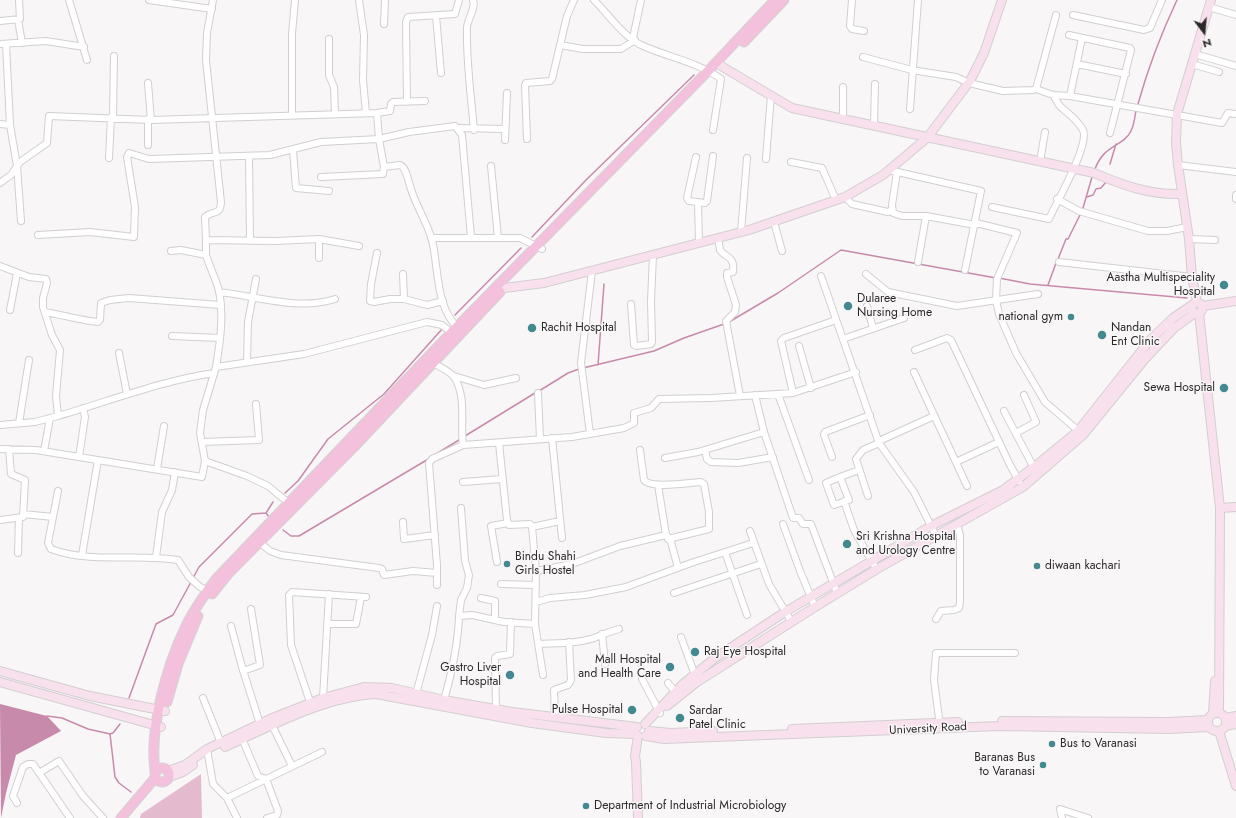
<!DOCTYPE html>
<html>
<head>
<meta charset="utf-8">
<style>
	body { margin:0 }
	#map { position:relative; width:1236px; height:818px; overflow:hidden; background:#f9f6f8; font-family:Jost,sans-serif }
	canvas { display:block }
	.north { position:absolute; left:1184px; top:12px; width:40px; height:40px; -webkit-text-stroke:3px #f9f6f8; paint-order:stroke; rotate:164deg; font-size:11px; font-weight:700; line-height:16px; text-align:center; color:#2a292a }
	.north::after { content:''; display:block; margin:auto; width:14px; height:18px; background:#2a292a; clip-path:polygon(50% 0,100% 100%,50% 72%,0 100%) }
</style>
</head>
<body>
<div id="map">
<canvas width="1236" height="818"></canvas>
<div class="north">N</div>
</div>
<script>
const ctx = document.querySelector('canvas').getContext('2d');
ctx.lineJoin = 'round';
function fillPath(path, color) { ctx.fillStyle = color; ctx.fill(path, 'evenodd'); }
function trace(path, color, width, dash) { ctx.strokeStyle = color; ctx.lineWidth = width; ctx.lineCap = dash ? 'butt' : 'round'; ctx.setLineDash(dash || []); ctx.stroke(path); }
function label(font, color, halo, rows, align = 'center') {
  ctx.font = font + ' Jost,sans-serif'; ctx.lineWidth = 3; ctx.setLineDash([]); ctx.textBaseline = 'middle'; ctx.strokeStyle = halo; ctx.fillStyle = color; for (const [text, x, y, turn = 0] of rows) {
    ctx.save(); ctx.translate(x, y); ctx.rotate((+turn || 0) * Math.PI / 180); ctx.textAlign = isNaN(turn) ? turn : align; if (halo) ctx.strokeText(text, 0, 0); ctx.fillText(text, 0, 0); ctx.restore();
  }
}
const green = new Path2D(`
	M201 774 202 818H140L141 814Z`);
const water = new Path2D(`
	M0 704 47 716 61 731 16 755 6 793 1 818Z`);
const stream = new Path2D(`
	M1138 104C1148 68 1161 34 1177 0
	M1110 164 1116 144
	M1095 169C1104 144 1123 147 1131 131 1134 125 1135 117 1136 110
	M1087 197 1093 195 1096 189 1101 188 1106 182
	M1083 208 1092 177
	M532 237 586 180 694 75
	M1058 259 1066 239H1068L1080 215
	M999 278 1030 284 1187 298
	M1048 285 1056 263
	M455 315 521 248
	M729 322 778 293 841 250 996 278
	M598 365 604 284
	M583 368 654 351 684 338 724 324
	M539 391 568 373 579 369
	M465 436 535 393
	M436 454 459 440
	M285 493 298 481 328 439 384 394 443 328
	M266 513 273 502
	M283 530 291 536H299L430 458
	M193 578 199 567 252 514 266 513 269 517
	M129 698 156 624 173 615 191 582
	M47 716 62 718 88 729 110 734 113 733 120 724
	M110 734 115 777 119 783 131 792`);
const street = new Path2D(`
	M69 0 87 60
	M149 0 212 9
	M213 0 207 33 206 60 221 202C220 217 214 209 205 217L206 240 276 241 319 239V258
	M359 0 364 35 363 80 366 113
	M473 0C476 8 468 18 467 27 466 61 471 95 474 130
	M594 0C608 14 623 36 641 45 667 57 698 62 721 79L713 130
	M852 0 850 26 852 29 864 31
	M1209 7 1236 15
	M1073 15 1144 30 1150 28 1162 0
	M436 16 441 73
	M18 20 22 43
	M0 21 20 19 19 0
	M384 24 385 0
	M1069 35 1130 48 1131 50 1110 133
	M633 38 641 0
	M329 39V75L334 87 335 114
	M0 44 46 41 84 47
	M6 44 10 125 17 166 21 221
	M560 45 583 49H621L635 40
	M1195 54 1236 66
	M863 57 912 70 956 77 969 83 1003 91 1033 90 1036 89 1056 15
	M1077 64 1126 74
	M1192 64 1219 72
	M148 83 151 120
	M1036 89 1053 95 1070 96 1222 123 1228 113 1236 114
	M1070 96 1082 38
	M407 102 406 22 408 17 455 14 459 0
	M910 109 918 0
	M377 113 379 139 384 167 400 165C407 168 408 182 411 189 416 206 427 222 432 240 439 269 435 307 459 329
	M292 115V34L295 0
	M113 117 114 56
	M843 118V87
	M0 124 10 125
	M874 124 875 84
	M459 128 505 129
	M527 139 525 85 526 83 550 81 552 79 567 16 574 0
	M505 140 507 93
	M148 145V119
	M293 150 296 188 329 191
	M249 156 250 241
	M696 157 687 198 689 201 705 203 707 201 713 156
	M109 158 111 117
	M766 159 771 95
	M791 162 822 168 836 200
	M1040 162 1045 132
	M1178 165 1236 172
	M491 166 498 238H520L542 249
	M889 170 981 191 965 270
	M897 172 892 205 893 213 902 216H926L975 225
	M321 177 383 174 384 167
	M0 183 11 175 20 162 47 143 49 116 151 120 377 113 390 111 391 104 393 102 425 101
	M845 197 852 204 888 212 892 210
	M1057 199 1079 211 1148 231H1167L1187 227
	M1236 199V195
	M698 203 699 243
	M992 207 1049 219C1056 203 1090 145 1083 130 1076 118 1071 116 1062 108 1058 105 1056 99 1053 95
	M774 222 782 251
	M976 223 1017 233 997 279 996 300 999 314 1016 353 1045 402 1081 433
	M741 232 747 158
	M38 235 90 232 134 237 135 207 127 157 129 153 149 159 270 155 321 142 379 139 409 132 455 126 462 135 471 237
	M431 238H498
	M718 238 720 250C726 259 735 255 733 272L727 273V277L736 305 735 312 726 321 740 396
	M319 239 359 246
	M1189 239 1215 240
	M206 240V255
	M171 251 181 250 206 255C210 268 216 279 219 291 224 315 220 343 216 367
	M377 253 371 284 370 301 374 302 390 299H404L427 305 443 301
	M918 262 926 216
	M1059 262 1192 277
	M0 266 29 277 46 279 47 283 43 298V307L52 335 60 350 56 396 58 416C110 401 160 381 214 373
	M403 274 404 299
	M866 274 888 292 957 306 1038 294
	M821 276 879 443 914 492 936 536
	M219 292C257 296 298 311 335 299
	M631 304 634 345 636 346 651 344 652 342 651 301 653 255
	M867 306 873 328
	M10 310 17 273
	M45 312C63 315 80 320 98 322L100 320 101 303 110 300 129 298 220 305
	M172 336 220 338
	M843 339 904 318
	M799 346 811 388
	M915 350 947 338 951 340 1010 465 1019 481
	M119 353 127 394
	M430 361C437 366 449 370 454 377 467 396 460 424 463 445L572 437 624 428 634 423V413L651 408 659 399 711 398 793 393 856 372
	M247 362 248 322 256 279
	M914 372 967 486
	M454 376 484 385 516 378
	M538 393 540 439
	M793 393 781 341 784 338 836 320
	M778 394 809 480
	M755 395 764 432 793 518H799L803 524H811L837 593
	M1004 411 1035 470
	M19 423 29 360
	M0 425 35 422 58 416
	M1016 433 1036 422 1024 395
	M590 434 581 363 592 271
	M552 438 562 538
	M879 441 934 416
	M202 442 259 440 256 404
	M499 443 507 520 509 525 530 524 532 527 560 521
	M0 449 36 450 202 477 205 461
	M640 450 644 480C651 489 688 483 701 482L704 484 709 512V529L668 539
	M705 450 707 459 711 462 738 463 773 457
	M44 451 50 418
	M79 457 85 417 83 408
	M832 457 824 435 825 432 870 415
	M665 458 698 452 764 432
	M956 462 999 442
	M157 469 164 426
	M840 477 849 500 834 505 826 483Z
	M840 477 859 470
	M463 482 502 479
	M58 491 48 543 51 549C91 564 136 553 178 560L189 577 200 587 209 591
	M868 496 856 459 863 450 879 443
	M844 501 854 530 874 565
	M291 505 268 486 247 476 205 461 200 433 203 410 216 367 304 354 427 322 442 325 454 335
	M23 514 53 517
	M0 520 23 517 25 480 11 474 9 449
	M403 522 404 539 435 535
	M783 524 800 571 815 607
	M532 527 536 571 535 624 543 675
	M750 531 769 584 791 621
	M667 536 671 542 678 568
	M258 541 270 551 281 555 379 568 382 569 384 575 413 571 437 573
	M725 552 747 615
	M18 553 19 518
	M82 555 98 460
	M156 557 162 512 172 490 175 472
	M497 562 491 526 508 523
	M536 571 572 564 620 546 666 535 658 485
	M501 584 536 585
	M437 585V565L429 463 432 459 463 445
	M674 593 761 564
	M481 598 495 601V620
	M536 602 550 598 585 595 626 587 691 563 753 543
	M459 616 461 600 467 588 469 575 465 561 461 508
	M936 619 941 611 954 610 959 608 960 602V535L957 525
	M327 624H356L361 597
	M231 626 242 667 260 724
	M602 634 605 664
	M681 637 696 678
	M539 644C558 643 581 644 599 636 606 633 612 631 619 629
	M243 671 260 665 251 609
	M642 679 660 713
	M668 683 677 694
	M416 694 432 635 437 606
	M203 698 221 743
	M323 698 329 594
	M444 700C452 672 458 645 459 616L472 615 504 622 535 624
	M310 702 291 645 289 595 292 592 366 597
	M496 709 495 658 497 656 510 654 511 622
	M555 717 554 690 568 685 571 680 569 642
	M271 723 292 766
	M940 726 934 680 936 653H1015
	M241 736 258 776 266 779 278 811 277 815 267 818
	M207 749 213 784 227 798 237 818
	M39 773 59 761 83 796 103 818
	M227 798 322 752
	M17 803 13 796 23 767 28 764H33L70 818
	M1062 818 1060 809 1088 818`);
const secondary = new Path2D(`
	M716 63 792 108 1094 173C1122 185 1150 195 1181 194
	M500 284 504 288 544 283 749 230 845 197 883 175 927 138 970 81 984 53 1002 0
	M1197 302 1192 277 1189 239 1178 165 1176 143 1177 114 1211 0
	M1191.5 308a5.5 5.5 0 1 1 11 0a5.5 5.5 0 1 1-11 0Z
	M1203 306 1236 301
	M1199 313 1220 508 1219 712
	M1220 508 1236 507
	M0 671 90 696 165 711
	M0 682 161 727
	M667 706 697 682 815 607 877 569 1023 487 1083 435 1144 360 1174 328 1195 313
	M1208 722a9 9 0 1 1 18 0a9 9 0 1 1-18 0Z
	M1213 713 1215 681
	M1226 718 1236 716
	M1002 721 1167 722 1208 720
	M645 724 683 684 715 658 785 612 931 526 1003 490 1034 467 1078 431 1150 340 1173 318 1192 305
	M1226 726 1236 724
	M792 729 958 722
	M649 731 671 733 713 731
	M1219 731 1236 786
	M638 736 635 756 636 762 638 818
	M646 736 664 739 999 726 1169 729 1209 727
	M225 747C270 726 327 696 376 694L532 723 606 733 636 734
	M168 771 185 765 207 749 270 719 323 698 364 687 392 688 444 700 512 712 637 727
	M169 777 183 772 193 765`);
const primary = new Path2D(`
	M744 42 784 0
	M212 594 228 574 354 447 500 292
	M167 702 178 664 198 616
	M155 775a7 7 0 1 1 14 0a7 7 0 1 1-14 0Z
	M155 771C149 728 167 665 186 626 194 609 205 594 216 579L451 333 708 71 775 0
	M121 818 155 778`);
const markers = [
	[1224,285,5,"#438a90"],
	[848,306,5,"#438a90"],
	[1071,317,4,"#438a90"],
	[532,328,5,"#438a90"],
	[1102,335,5,"#438a90"],
	[1224,388,5,"#438a90"],
	[847,544,5,"#438a90"],
	[507,564,4,"#438a90"],
	[1037,566,4,"#438a90"],
	[695,652,5,"#438a90"],
	[670,667,5,"#438a90"],
	[510,675,5,"#438a90"],
	[632,710,5,"#438a90"],
	[680,718,5,"#438a90"],
	[1052,744,4,"#438a90"],
	[1043,765,4,"#438a90"],
	[586,806,4,"#438a90"]
];
const poiNames = [
	["Aastha Multispeciality",1215,278,"right"],
	["Hospital",1215,292,"right"],
	["Dularee",857,299],
	["Nursing Home",857,313],
	["national gym",1063,317,"right"],
	["Rachit Hospital",541,328],
	["Nandan",1111,328],
	["Ent Clinic",1111,342],
	["Sewa Hospital",1215,388,"right"],
	["Sri Krishna Hospital",856,537],
	["and Urology Centre",856,551],
	["Bindu Shahi",515,557],
	["Girls Hostel",515,571],
	["diwaan kachari",1045,566],
	["Raj Eye Hospital",704,652],
	["Mall Hospital",661,660,"right"],
	["and Health Care",661,674,"right"],
	["Gastro Liver",501,668,"right"],
	["Hospital",501,682,"right"],
	["Pulse Hospital",623,710,"right"],
	["Sardar",689,711],
	["Patel Clinic",689,725],
	["Bus to Varanasi",1060,744],
	["Baranas Bus",1035,758,"right"],
	["to Varanasi",1035,772,"right"],
	["Department of Industrial Microbiology",594,806]
];
const streetNames = [
	["University Road",928,729,-3]
];
fillPath(green, '#e4bacf');
fillPath(water, '#c88aaa');
trace(stream, '#c88aaa', 1.5);
trace(street, '#d2cfd0', 8);
trace(secondary, '#d2cfd0', 10);
trace(primary, '#d4d4d4', 11);
trace(street, '#fff', 6);
trace(secondary, '#f9e0ed', 8);
trace(primary, '#f3c1dc', 9);
for (const [x, y, r, color] of markers) { const dot = new Path2D(); dot.arc(x, y, r, 0, 2 * Math.PI); ctx.fillStyle = color; ctx.fill(dot); trace(dot, '#f9f6f8', 1.5); }
label('12px', '#2a292a', '#f9f6f8', poiNames, 'left');
label('12px', '#2a292a', '#f9f6f8', streetNames);
</script>
</body>
</html>
